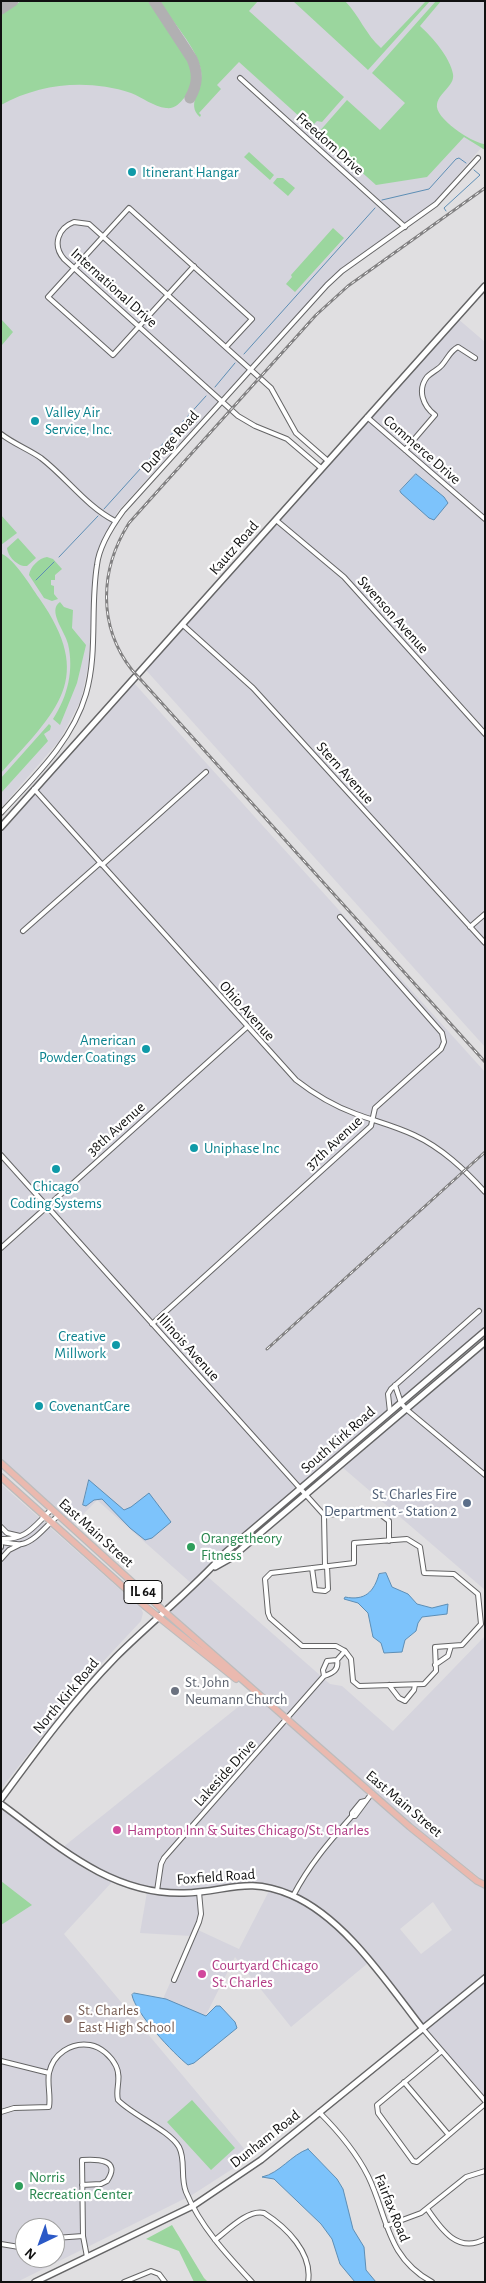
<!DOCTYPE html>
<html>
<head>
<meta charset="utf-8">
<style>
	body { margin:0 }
	#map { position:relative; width:486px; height:2283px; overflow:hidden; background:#e0dfe1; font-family:"Alegreya Sans",sans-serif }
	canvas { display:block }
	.frame { position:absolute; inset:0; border:2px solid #111; pointer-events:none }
	.north { position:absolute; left:15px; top:2218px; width:50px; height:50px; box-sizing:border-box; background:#fff; border:1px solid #a0a0a0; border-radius:50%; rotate:222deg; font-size:14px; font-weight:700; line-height:20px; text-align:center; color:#111 }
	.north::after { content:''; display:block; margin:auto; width:18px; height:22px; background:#2b59c7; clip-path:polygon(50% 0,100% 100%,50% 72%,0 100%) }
</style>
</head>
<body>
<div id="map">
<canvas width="486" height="2283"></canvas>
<div class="frame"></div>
<div class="north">N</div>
</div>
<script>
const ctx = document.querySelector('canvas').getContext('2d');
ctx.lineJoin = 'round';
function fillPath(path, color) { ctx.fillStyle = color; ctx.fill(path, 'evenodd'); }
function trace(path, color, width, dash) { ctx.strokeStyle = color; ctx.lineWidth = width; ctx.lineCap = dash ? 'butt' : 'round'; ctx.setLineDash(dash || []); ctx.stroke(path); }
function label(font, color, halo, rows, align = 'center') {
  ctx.font = font + ' "Alegreya Sans",sans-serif'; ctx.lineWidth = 4.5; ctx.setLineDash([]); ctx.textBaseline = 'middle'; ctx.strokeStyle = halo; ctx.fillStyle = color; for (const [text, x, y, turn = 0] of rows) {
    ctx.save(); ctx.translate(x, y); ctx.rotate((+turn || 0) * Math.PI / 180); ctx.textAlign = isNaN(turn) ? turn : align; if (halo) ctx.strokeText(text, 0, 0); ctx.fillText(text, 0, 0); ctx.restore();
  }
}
const built = new Path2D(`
	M1 1H485V150L481 148 433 204 421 213 348 263 331 277 118 511 106 533 96 558 93 573 89 662 81 700 59 741 1 808Z
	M457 318 485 342V731L346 577 280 521Z
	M276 523 344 579 485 735V1047L145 669Z
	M134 683 485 1072V1329L301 1486 1 1152V831Z
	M1 1158 44 1206 1 1245Z
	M47 1209 298 1489 191 1583 97 1500 72 1526 1 1460V1250Z
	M485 1346V1590L342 1467Z
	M1 1484 141 1608 143 1613 141 1621 84 1682 1 1789Z
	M208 1577 330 1684 342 1686 393 1731 485 1636V1882L400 1815 167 1611Z
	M253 1695 284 1720 204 1816 287 1722 369 1793 310 1861 292 1893 266 1884 247 1882 183 1891 156 1889 128 1884 104 1874 62 1848Z
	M372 1796 485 1887V1976L423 2026 352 1937 327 1914 295 1896 306 1875 320 1855ZM433 1902 452 1930 421 1954 400 1929Z
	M1 1807 61 1853 92 1873 112 1882 64 1934 251 2157 192 2195 17 2282H1ZM25 2228H55V2258H25Z
	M270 1889 291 1897 323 1915 348 1938 368 1963 291 2027 235 1957 203 2021 162 2001 191 1936 140 1933 147 1892 201 1893 203 1915 198 1930 239 1949Z
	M485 1981V2098L426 2029Z`);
const green = new Path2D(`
	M21 1H148C159 17 187 53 191 69 194 79 191 90 185 97 179 104 175 109 166 108 154 107 142 97 131 93 88 79 41 83 1 105V15Z
	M159 1H258L249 11 344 97 322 122 317 121 311 127 239 62 217 85 221 89 199 113 201 115 200 117C185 104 204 88 201 71 198 49 171 20 159 1Z
	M293 1H345C359 15 366 35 381 48L426 1H430L368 70Z
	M436 1H441L420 26C432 37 450 57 453 74 455 86 439 92 437 104 434 118 471 142 484 144L485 150 464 137 427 177 376 185 318 133 347 100 380 130 405 103 372 73Z
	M249 152 274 175 270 180 244 157Z
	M277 178H283L295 188 288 196 273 183Z
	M333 228 344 238 295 292 286 284 292 277 291 275Z
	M1 319 13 332 2 345 1 344Z
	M1 515 17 533 1 545Z
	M18 538 36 558 27 566C18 567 8 557 7 548Z
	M2 554C15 560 30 585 39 598 96 679 57 710 1 773Z
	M47 557 53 559 62 569 55 575V580H51V585L54 586V594L58 599 52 601 44 598 29 575C30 567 39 558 47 557Z
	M60 602 64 607 73 610 72 628 86 645 77 683 60 725 53 719C68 696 74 670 68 644 65 631 47 611 60 602Z
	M49 724 51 726 50 730 44 734 48 741 1 793V778Z
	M1 1881 32 1905 1 1925Z
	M192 2100 235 2148 211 2170 167 2122Z
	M172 2225 204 2278 208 2282H194L179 2251 146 2239Z`);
const water = new Path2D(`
	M416 474 444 497 448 503 434 520 429 518 401 493 400 491Z
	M89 1480 124 1510 131 1507 149 1493 171 1522 152 1538 145 1540 130 1528 102 1499 94 1500 86 1506 83 1505Z
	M386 1573 392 1587 408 1594 417 1604 432 1608 448 1604 447 1614 422 1617 418 1623 416 1631 405 1640 402 1652 384 1653 381 1643 373 1637 368 1613 358 1603 344 1599 345 1597C365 1601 374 1592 379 1574Z
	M134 1993 166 1999 206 2016 216 2006H220L235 2022 237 2028 194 2063 188 2065C174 2054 135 2013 132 1995Z
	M308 2149 337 2179 343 2189 353 2229 364 2247 366 2270 376 2282H355L340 2264 332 2239 321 2224 274 2179 262 2177C280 2173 291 2155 308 2149Z`);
const stream = new Path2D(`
	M382 200 429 189 456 159 459 158 466 163
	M446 211 444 208 480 175 474 170
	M244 354 375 208
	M215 387 235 363
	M104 509 206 396
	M59 557 98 516
	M36 580 54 562`);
const taxiway = new Path2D(`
	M154 1 192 59C198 73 198 84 190 98
	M1 9 13 1`);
const street = new Path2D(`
	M240 78 405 227
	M194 266 113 355 48 297 129 208 252 319 226 347
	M367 417 485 519
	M1 434C14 444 28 449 41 458 67 478 86 506 115 521
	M405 450 435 415C423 406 417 390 427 377 432 372 439 369 442 365 448 358 450 351 458 347L475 358
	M321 468 287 439 255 426 238 416 64 259C52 245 58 228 74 222L89 224 271 388 296 433 328 461
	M276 520 344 577 485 734
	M183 625 253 688 485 943
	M34 789 296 1080C314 1094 334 1106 356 1114 375 1121 395 1126 414 1135 442 1148 464 1169 485 1192
	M1 813C34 777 72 742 86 694 98 652 90 608 97 565 99 547 112 526 123 511L327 285 342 271 436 204 478 158
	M102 865 206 772
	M470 927 485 914
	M23 931 100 863
	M1 1155 324 1515 325 1566
	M1 1248 247 1027
	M152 1324 371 1126 375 1108 441 1049 444 1042 442 1033 340 917
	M395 1385 401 1403 406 1409 485 1475
	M390 1412 388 1394 391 1389 479 1311
	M324 1515 376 1511 389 1521V1541
	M1 1527 7 1533 20 1536
	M1 1539C27 1540 34 1526 51 1510
	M1 1542C8 1543 16 1545 22 1544 36 1541 47 1524 58 1516
	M1 1545V1547
	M1 1559 9 1550 21 1544
	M312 1568 315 1590 325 1591 328 1589 327 1566
	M435 1665 448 1656 451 1646
	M324 1676 323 1670 327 1661 337 1660 345 1651 336 1646H302L270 1618 268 1613 265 1579 271 1573 354 1563V1543L407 1539 420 1547 424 1573 454 1574 478 1594 481 1624 462 1645 435 1647 436 1671 424 1684 359 1686 353 1681 351 1659 345 1651
	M389 1685 399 1698 405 1701 414 1690 415 1685
	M352 1816V1813L361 1802 365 1801
	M157 1891 161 1864 164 1858 324 1676C333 1673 339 1670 337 1660
	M293 1896C309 1865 329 1842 352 1816H355L372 1793
	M174 1980 199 1922 201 1914 199 1892
	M423 2029 485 2101
	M442 2051 377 2105 378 2113 413 2161 417 2162 485 2104
	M1 2061 49 2073
	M404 2082 448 2134
	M1 2112 14 2108 49 2107C51 2096 47 2084 49 2073 53 2054 71 2042 90 2045 101 2047 111 2056 116 2066 122 2078 115 2089 118 2100 132 2115 169 2130 179 2147 186 2160 180 2177 186 2192 200 2226 227 2255 252 2282
	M319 2112C337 2130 357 2154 368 2176 388 2217 386 2257 432 2282
	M82 2185 101 2184 107 2181C122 2159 96 2159 82 2160L83 2236 87 2257
	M428 2210C441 2229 458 2254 485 2239
	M386 2226 421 2213 466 2177 485 2171
	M55 2238 83 2236
	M215 2240C227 2231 248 2209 264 2213 286 2227 313 2253 308 2282
	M1 2244 25 2248
	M124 2282 151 2271 159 2274 165 2282`);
const secondary = new Path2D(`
	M1 827 485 286
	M215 1567 231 1558 485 1342
	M1 1799C37 1750 73 1701 116 1657 152 1621 192 1590 226 1552L485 1331
	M1 1804C57 1845 110 1895 184 1893 228 1892 246 1876 291 1895 345 1918 387 1983 423 2029
	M35 2282 193 2206 261 2160 485 1978`);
const primary = new Path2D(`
	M1 1463 164 1611 410 1827 477 1881 485 1885
	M1 1477 146 1607 236 1679`);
const rail = new Path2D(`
	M485 188 348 286 316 315 129 523C100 569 97 625 132 670L485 1062
	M267 1349 485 1152`);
const markers = [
	[132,172,5,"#0f9aa8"],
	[35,421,5,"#0f9aa8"],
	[146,1049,5,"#0f9aa8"],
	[194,1148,5,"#0f9aa8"],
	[56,1169,5,"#0f9aa8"],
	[116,1345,5,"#0f9aa8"],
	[39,1406,5,"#0f9aa8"],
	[467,1503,5,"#5c6f8a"],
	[191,1547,5,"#2e9e5b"],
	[175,1691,5,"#6b7280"],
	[117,1830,5,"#d1479c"],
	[202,1974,5,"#d1479c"],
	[68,2019,5,"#8d6e63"],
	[19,2186,5,"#2e9e5b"]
];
const shields = [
	[143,1592,38]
];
const shieldNames = [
	["IL 64",143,1592]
];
const streetNames = [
	["Freedom Drive",330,144,42],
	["International Drive",114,288,42],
	["DuPage Road",170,442,-48],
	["Commerce Drive",422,450,41],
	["Kautz Road",234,548,-49],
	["Swenson Avenue",393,615,48],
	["Stern Avenue",345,773,48],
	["Ohio Avenue",247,1011,48],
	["38th Avenue",116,1129,-42],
	["37th Avenue",334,1143,-43],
	["Illinois Avenue",188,1347,48],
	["South Kirk Road",338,1440,-41],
	["East Main Street",96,1533,42],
	["North Kirk Road",66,1696,-50],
	["Lakeside Drive",225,1773,-48],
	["East Main Street",404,1804,40],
	["Foxfield Road",216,1877,-4],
	["Dunham Road",265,2139,-38],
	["Fairfax Road",392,2208,68]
];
const cultureNames = [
	["Itinerant Hangar",142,172],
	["Valley Air",45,412],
	["Service, Inc.",45,429],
	["American",136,1040,"right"],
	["Powder Coatings",136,1057,"right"],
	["Uniphase Inc",204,1148],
	["Chicago",56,1186,"center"],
	["Coding Systems",56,1203,"center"],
	["Creative",106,1336,"right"],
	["Millwork",106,1353,"right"],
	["CovenantCare",49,1406]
];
const serviceNames = [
	["St. Charles Fire",457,1494],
	["Department - Station 2",457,1511]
];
const leisureNames = [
	["Orangetheory",201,1538],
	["Fitness",201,1555],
	["Norris",29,2177],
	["Recreation Center",29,2194]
];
const worshipNames = [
	["St. John",185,1682],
	["Neumann Church",185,1699]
];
const hotelNames = [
	["Hampton Inn & Suites Chicago/St. Charles",127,1830],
	["Courtyard Chicago",212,1965],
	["St. Charles",212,1982]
];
const educationNames = [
	["St. Charles",78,2010],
	["East High School",78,2027]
];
fillPath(built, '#d5d4dd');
fillPath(green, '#9bd69e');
fillPath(water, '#7dc3fb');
trace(water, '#5d8eb5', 1);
trace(stream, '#5d8eb5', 1);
trace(taxiway, '#b1b0b2', 11);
trace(street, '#656566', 6);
trace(secondary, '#656566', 8);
trace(primary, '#bcbcbc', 8);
trace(street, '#fff', 4);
trace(secondary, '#fff', 5);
trace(primary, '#eab9af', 5.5);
trace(rail, '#828182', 3);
trace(rail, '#fff', 1, [4]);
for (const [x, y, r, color] of markers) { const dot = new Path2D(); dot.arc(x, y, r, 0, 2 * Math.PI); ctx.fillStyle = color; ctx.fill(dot); trace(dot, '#fff', 2); }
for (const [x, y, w] of shields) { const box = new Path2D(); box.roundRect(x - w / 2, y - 11.5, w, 23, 4); ctx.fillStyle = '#fff'; ctx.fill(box); trace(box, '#111', 1); }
label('bold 14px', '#111', null, shieldNames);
label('15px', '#111', '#fff', streetNames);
label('15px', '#0d838f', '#fff', cultureNames, 'left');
label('15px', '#4e5e75', '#fff', serviceNames, 'right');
label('15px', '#27864d', '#fff', leisureNames, 'left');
label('15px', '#5b616d', '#fff', worshipNames, 'left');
label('15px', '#b23c85', '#fff', hotelNames, 'left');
label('15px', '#785e54', '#fff', educationNames, 'left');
</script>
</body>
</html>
